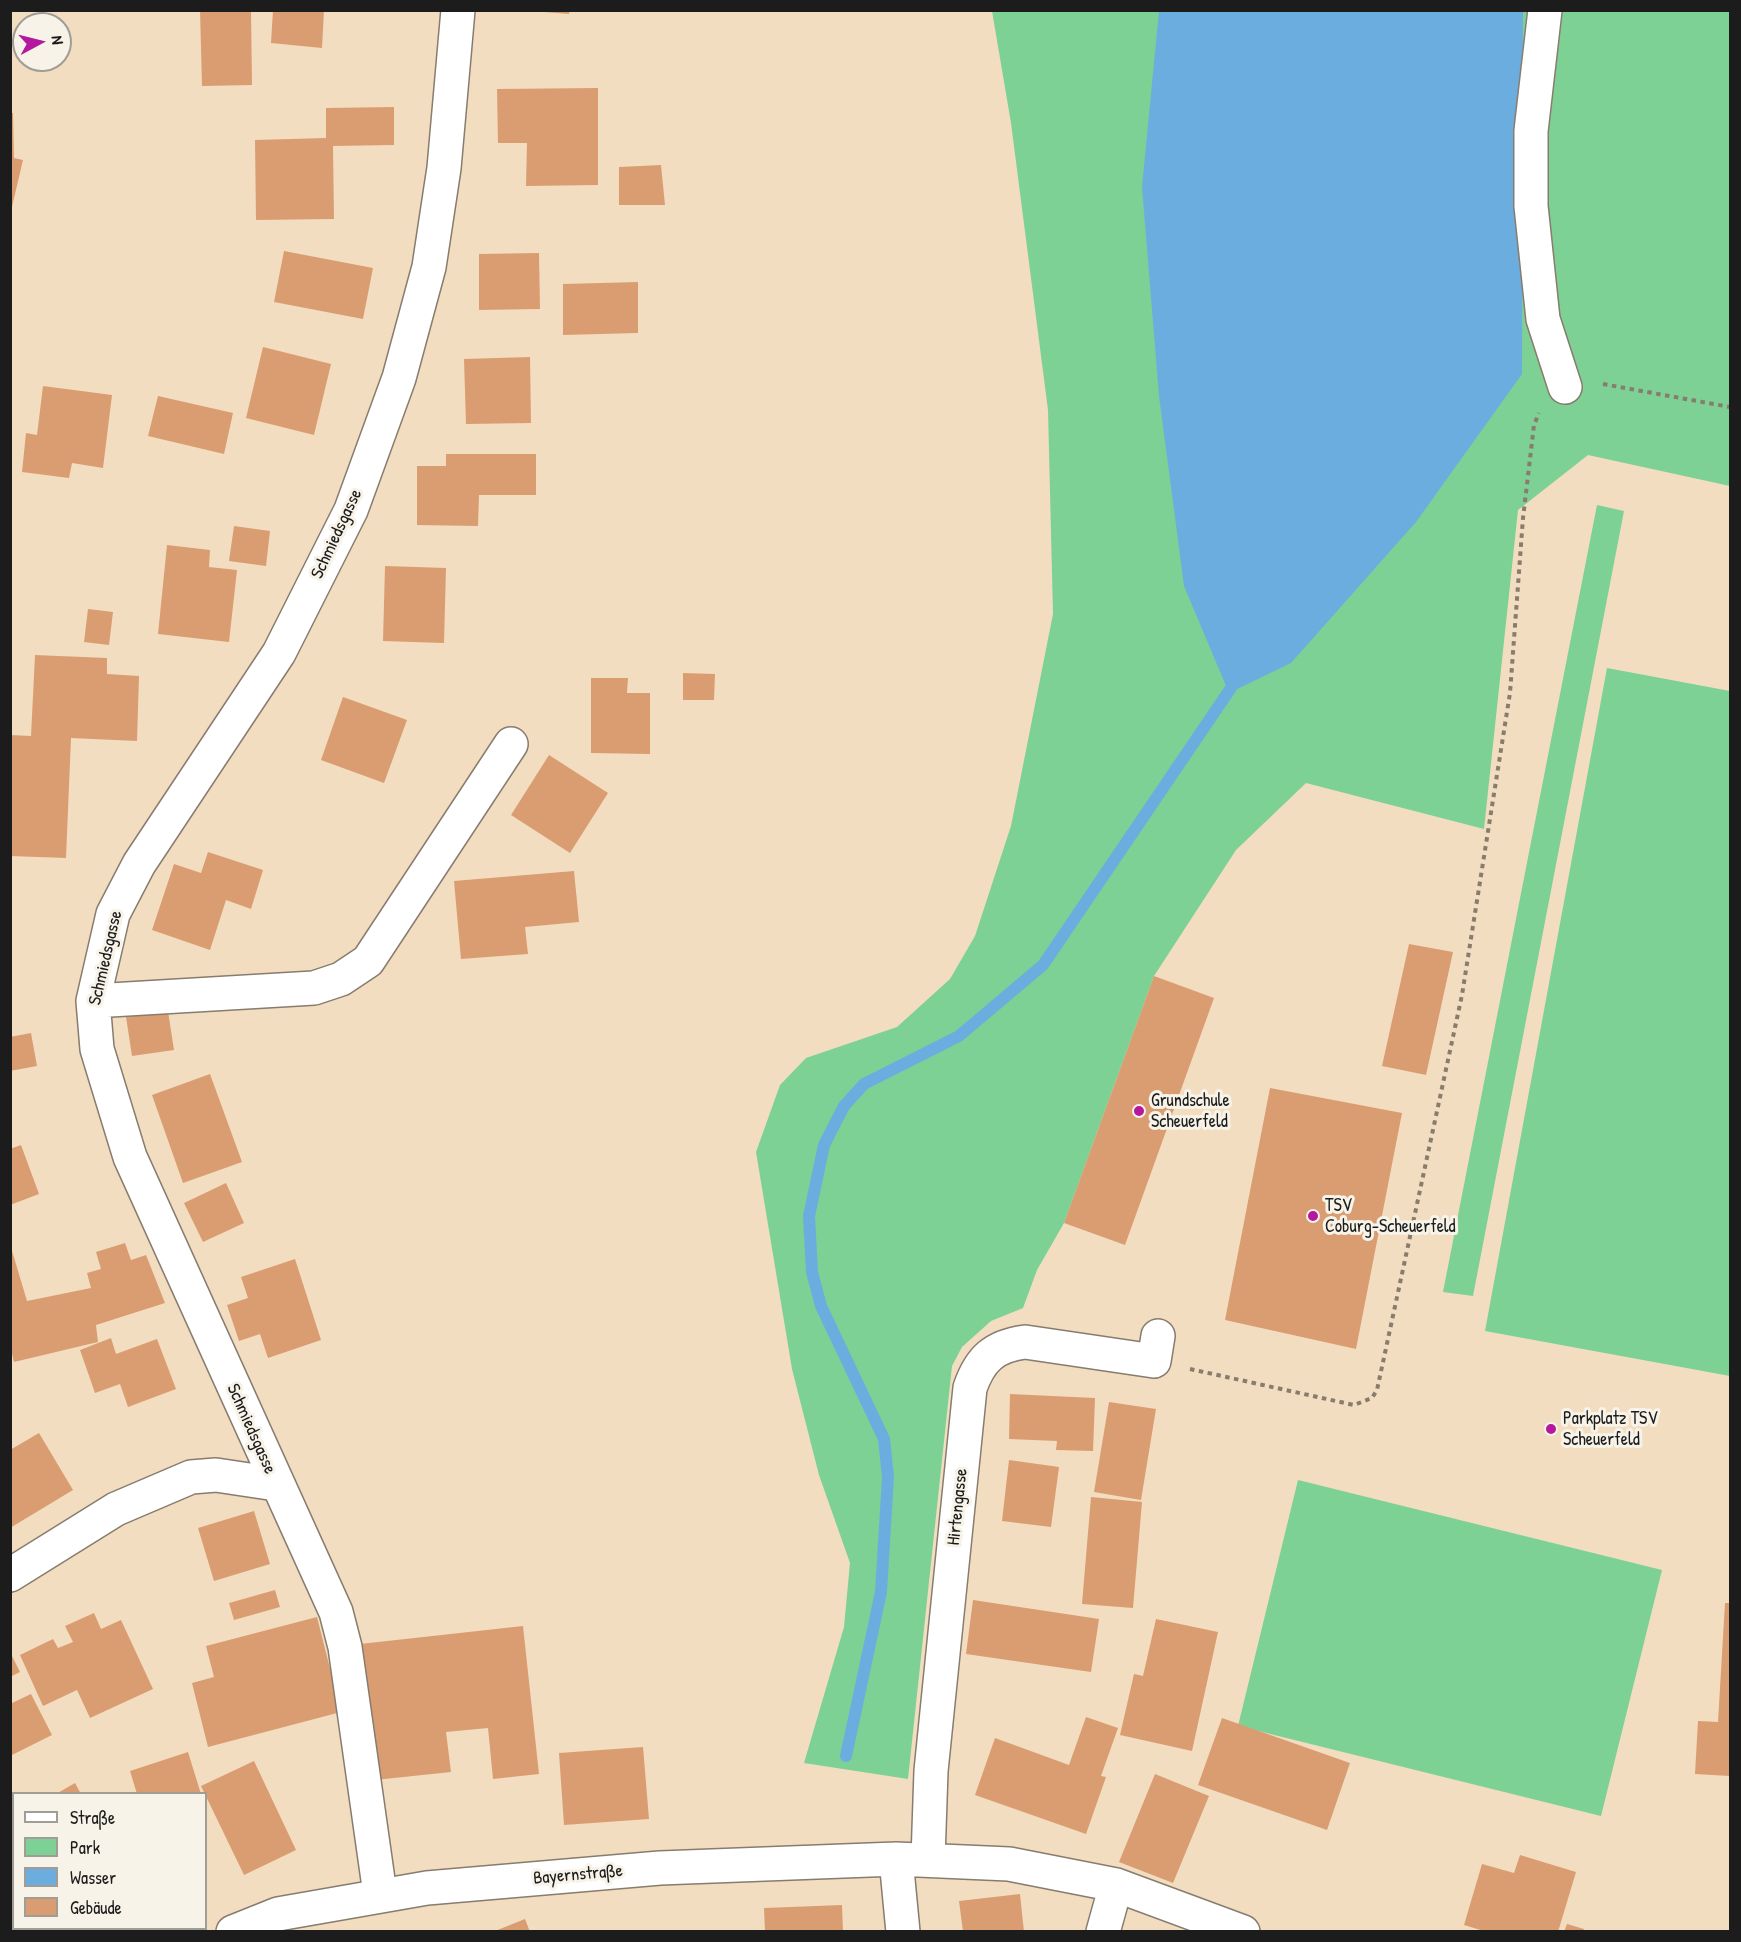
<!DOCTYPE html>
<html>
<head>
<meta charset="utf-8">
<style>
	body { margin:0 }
	#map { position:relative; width:1741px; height:1942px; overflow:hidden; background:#f2ddc0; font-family:"Patrick Hand",sans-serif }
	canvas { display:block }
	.frame { position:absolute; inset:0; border:12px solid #1c1c1c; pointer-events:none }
	.legend { position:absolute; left:12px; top:1792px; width:195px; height:138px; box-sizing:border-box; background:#f7f3e8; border:2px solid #9f9d96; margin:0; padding:8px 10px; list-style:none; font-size:18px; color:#1c1c1c }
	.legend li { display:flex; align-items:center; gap:12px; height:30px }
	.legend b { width:30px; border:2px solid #9f9d96 }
	.north { position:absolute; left:12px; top:12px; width:60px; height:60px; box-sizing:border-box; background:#f7f3e8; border:2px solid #9f9d96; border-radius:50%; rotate:83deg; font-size:16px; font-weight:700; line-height:24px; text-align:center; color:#1c1c1c }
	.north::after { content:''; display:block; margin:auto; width:21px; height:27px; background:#b5179e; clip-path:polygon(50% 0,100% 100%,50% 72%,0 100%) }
</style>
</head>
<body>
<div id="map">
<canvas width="1741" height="1942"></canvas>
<div class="frame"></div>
<ul class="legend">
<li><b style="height:8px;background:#fff"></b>Straße</li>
<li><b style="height:16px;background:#7dd194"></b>Park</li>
<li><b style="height:16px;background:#6cade0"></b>Wasser</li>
<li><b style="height:16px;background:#da9d71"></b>Gebäude</li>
</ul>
<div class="north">N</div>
</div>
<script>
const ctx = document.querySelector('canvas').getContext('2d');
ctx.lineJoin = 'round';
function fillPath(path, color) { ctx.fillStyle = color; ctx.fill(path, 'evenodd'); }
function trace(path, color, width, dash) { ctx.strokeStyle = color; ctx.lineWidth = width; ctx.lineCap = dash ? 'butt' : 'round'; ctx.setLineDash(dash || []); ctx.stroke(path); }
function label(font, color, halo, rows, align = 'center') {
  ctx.font = font + ' "Patrick Hand",sans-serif'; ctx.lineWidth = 6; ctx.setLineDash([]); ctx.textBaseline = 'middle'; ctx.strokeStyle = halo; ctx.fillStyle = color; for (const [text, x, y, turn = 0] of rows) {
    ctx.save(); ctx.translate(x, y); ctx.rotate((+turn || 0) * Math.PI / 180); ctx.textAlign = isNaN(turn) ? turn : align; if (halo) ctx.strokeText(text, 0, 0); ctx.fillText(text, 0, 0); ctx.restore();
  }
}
const green = new Path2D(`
	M992 11H1730V486L1588 455 1518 510 1484 829 1306 783 1236 850 1154 976 1064 1223 1037 1270 1023 1308 991 1321 962 1347 952 1366 908 1779 804 1763 844 1627 850 1563 819 1475 792 1369 756 1152 780 1085 806 1058 897 1027 950 979 975 936 1011 826 1053 614 1048 410 1011 123Z
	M1597 505 1624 511 1473 1296 1443 1292Z
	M1607 668 1730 691V1376L1485 1331Z
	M1298 1480 1662 1570 1601 1816 1238 1726Z`);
const water = new Path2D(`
	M1159 11H1523L1522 374 1416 522 1291 663 1229 693 1184 586 1159 396 1142 187Z`);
const stream = new Path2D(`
	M846 1756 881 1592 888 1477 884 1439 821 1306 812 1272 809 1216 824 1145 844 1106 864 1084 959 1036 1043 965 1237 679`);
const building = new Path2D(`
	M200 10H251L252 85 202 86Z
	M273 10H324L322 48 271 43Z
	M519 10H570L569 14Z
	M598 88V185L526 186 527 143H498L497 89Z
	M394 107V145L333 146 334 219 256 220 255 140 326 138V108Z
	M10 113H13L14 158 23 160 11 211Z
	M661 165 665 205H619V167Z
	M284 251 373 268 363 319 274 302Z
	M539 253 540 309 479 310V254Z
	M638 282V333L563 335V284Z
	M263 347 331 364 314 435 246 418Z
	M530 357 531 423 466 424 464 359Z
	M43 386 112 395 103 468 72 463 69 478 22 472 26 433 37 435Z
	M158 396 233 413 224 454 148 436Z
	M446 454H536V495H479L478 526 417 525V466H446Z
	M234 526 270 531 266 566 229 561Z
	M167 545 210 550 209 567 237 570 229 642 158 634Z
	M385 566 446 568 444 643 383 641Z
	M88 609 113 612 109 645 84 642Z
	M35 655 107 658V674L139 676 137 741 71 738 66 858 10 856V735L31 736Z
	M683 673 715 674 714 700H683Z
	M591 678H628L627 693H650V754L591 753Z
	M343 697 407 720 384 783 321 760Z
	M549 755 608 793 570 853 511 815Z
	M208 852 263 870 251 909 226 900 210 950 152 930 174 864 201 873Z
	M574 871 579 922 525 927 528 954 461 959 454 881Z
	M1409 944 1453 952 1426 1075 1382 1066Z
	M1154 976 1214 998 1125 1245 1064 1223Z
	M168 1011 174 1050 132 1056 126 1017Z
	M31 1033 37 1066 10 1071V1037Z
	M210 1074 242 1162 183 1183 152 1095Z
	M1270 1088 1402 1113 1356 1349 1225 1320Z
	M21 1145 39 1194 10 1205V1149Z
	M226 1183 244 1223 203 1242 184 1203Z
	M125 1243 131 1260 146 1255 165 1303 96 1325 98 1342 14 1362 10 1345V1244L27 1301 91 1288 87 1273 101 1269 96 1252Z
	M295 1259 321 1340 268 1358 260 1334 239 1341 227 1305 248 1298 241 1277Z
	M111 1338 116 1354 157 1339 176 1389 128 1407 120 1384 95 1393 80 1350Z
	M1010 1394 1095 1398 1093 1451 1056 1450 1057 1441 1009 1439Z
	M1109 1402 1156 1409 1141 1500 1094 1492Z
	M39 1433 73 1490 10 1528V1450Z
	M1009 1460 1059 1467 1051 1527 1002 1521Z
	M1091 1497 1142 1502 1133 1608 1082 1604Z
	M254 1511 270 1564 214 1581 198 1528Z
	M275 1590 280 1607 234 1620 229 1603Z
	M973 1600 1099 1619 1091 1672 966 1654Z
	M1725 1603H1730V1776L1695 1774 1698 1721 1718 1722Z
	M94 1613 101 1629 121 1620 153 1689 90 1718 77 1690 43 1706 20 1655 53 1639 58 1648 73 1642 65 1626Z
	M317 1617 341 1712 208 1747 192 1683 214 1677 206 1646Z
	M1156 1619 1218 1632 1192 1751 1120 1735 1134 1674 1143 1676Z
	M523 1626 539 1774 493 1779 488 1728 446 1732 451 1772 375 1780 360 1644Z
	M10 1652 20 1672 10 1677Z
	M31 1694 52 1735 10 1756V1704Z
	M1086 1717 1118 1728 1101 1776 1106 1777 1086 1834 975 1795 995 1738 1069 1765Z
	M1222 1718 1350 1763 1327 1830 1198 1785Z
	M643 1747 649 1819 564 1825 559 1753Z
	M188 1752 201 1794H137L130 1771Z
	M254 1761 296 1850 244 1875 201 1786Z
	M1155 1774 1209 1796 1173 1883 1119 1862Z
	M75 1783 81 1794H56Z
	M1520 1855 1576 1872 1558 1932H1487L1464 1925 1482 1864 1514 1873Z
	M1020 1894 1024 1932H963L959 1901Z
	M842 1905 843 1932H765L764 1908Z
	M525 1919 530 1932H495V1931Z
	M1567 1924 1584 1929 1583 1932H1564Z
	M76 1928H153L155 1932H77Z`);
const path = new Path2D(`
	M1603 384 1730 407
	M1190 1369 1354 1405 1372 1398 1377 1390 1462 995 1510 693 1523 518 1534 425 1539 413`);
const minor = new Path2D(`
	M1545 10 1531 131V206L1543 319 1565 387
	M93 1001 314 988 341 979 368 961 511 744
	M10 1575 116 1509 191 1477 216 1475 276 1484
	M896 1859 903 1932
	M928 1859 931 1771 970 1388C980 1359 994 1346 1025 1342L1154 1361 1158 1336
	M380 1894 345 1647 336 1612 130 1157 97 1049 93 1001 113 914 139 864 279 653 351 510 399 378 429 267 444 168 458 10
	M233 1932 278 1914 427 1888 660 1868 896 1859 1009 1864 1116 1885 1243 1932
	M1103 1932 1116 1885`);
const markers = [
	[1139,1111,6,"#b5179e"],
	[1313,1216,6,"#b5179e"],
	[1551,1429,6,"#b5179e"]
];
const streetNames = [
	["Schmiedsgasse",337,534,-65],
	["Schmiedsgasse",106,958,-77],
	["Schmiedsgasse",251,1429,66],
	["Hirtengasse",958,1507,-84],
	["Bayernstraße",578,1875,-5]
];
const poiNames = [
	["Grundschule",1151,1101],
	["Scheuerfeld",1151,1122],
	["TSV",1325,1206],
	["Coburg-Scheuerfeld",1325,1227],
	["Parkplatz TSV",1563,1419],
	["Scheuerfeld",1563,1440]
];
fillPath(green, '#7dd194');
fillPath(water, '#6cade0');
trace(stream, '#6cade0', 12);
fillPath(building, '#da9d71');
trace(minor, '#877c6e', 36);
trace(path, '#877c6e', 4, [4.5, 4.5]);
trace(minor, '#fff', 33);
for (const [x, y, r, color] of markers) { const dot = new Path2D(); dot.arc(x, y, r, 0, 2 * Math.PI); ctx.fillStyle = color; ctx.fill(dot); trace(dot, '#f7f3e8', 2); }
label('18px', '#1c1c1c', '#f7f3e8', streetNames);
label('18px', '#1c1c1c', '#f7f3e8', poiNames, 'left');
</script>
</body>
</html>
